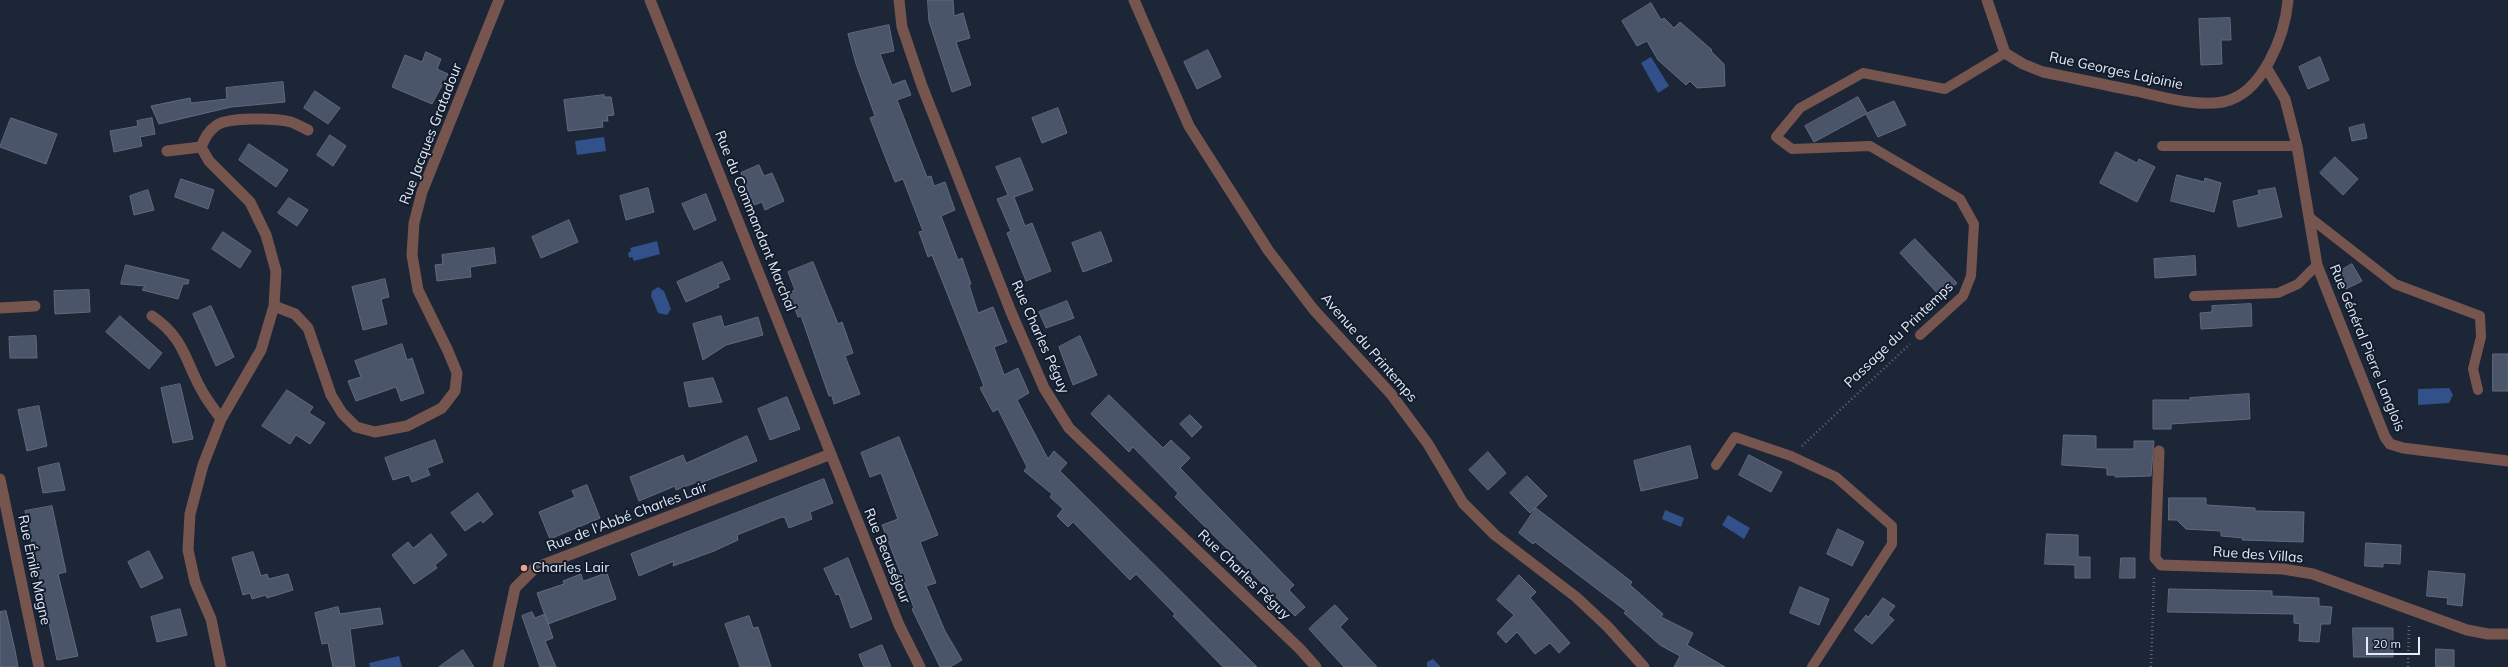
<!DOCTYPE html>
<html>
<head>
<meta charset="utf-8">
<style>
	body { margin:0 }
	#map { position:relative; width:2508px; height:667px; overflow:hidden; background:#1c2637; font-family:Mulish,sans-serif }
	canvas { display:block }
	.scale { position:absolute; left:2366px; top:637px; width:54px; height:18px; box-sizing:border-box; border:2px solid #e4ebf7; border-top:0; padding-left:5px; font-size:12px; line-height:14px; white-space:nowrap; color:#e4ebf7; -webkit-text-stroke:3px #121c2d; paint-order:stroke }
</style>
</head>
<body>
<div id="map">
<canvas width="2508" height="667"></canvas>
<div class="scale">20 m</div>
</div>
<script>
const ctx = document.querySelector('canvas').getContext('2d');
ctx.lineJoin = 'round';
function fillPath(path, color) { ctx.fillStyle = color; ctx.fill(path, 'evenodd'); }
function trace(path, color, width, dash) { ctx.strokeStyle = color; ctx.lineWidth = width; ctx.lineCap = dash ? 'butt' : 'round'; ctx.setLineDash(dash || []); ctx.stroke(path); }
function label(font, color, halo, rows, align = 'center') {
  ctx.font = font + ' Mulish,sans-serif'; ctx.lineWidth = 4; ctx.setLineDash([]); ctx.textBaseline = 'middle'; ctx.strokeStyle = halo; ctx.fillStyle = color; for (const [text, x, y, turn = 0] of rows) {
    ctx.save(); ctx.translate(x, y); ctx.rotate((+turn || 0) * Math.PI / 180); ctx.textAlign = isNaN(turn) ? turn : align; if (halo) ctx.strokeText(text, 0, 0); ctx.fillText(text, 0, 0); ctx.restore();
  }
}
const water = new Path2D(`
	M1651 57 1669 86 1658 93 1641 63Z
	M604 137 606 151 577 155 575 141Z
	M657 241 660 254 634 261 632 257 629 258 628 253 631 251 630 248Z
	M658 287 664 291 671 309 667 315 658 313 651 296 652 291Z
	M2449 388 2453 395 2449 403 2418 405V389Z
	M1665 510 1684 518 1681 527 1662 519Z
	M1728 515 1750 528 1744 539 1722 525Z
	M399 656 402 667H370L369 663Z
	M1433 659 1441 667H1427V662Z`);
const building = new Path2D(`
	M928 0H953L954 16 963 13 970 38 956 42 971 85 952 92 929 21Z
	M1651 3 1661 20 1664 18 1674 28 1680 22 1712 50 1711 51 1724 64 1725 86 1697 88 1690 81 1686 85 1658 60 1647 41 1637 46 1622 21Z
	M2230 18 2231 40H2221L2222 64 2201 65 2199 19Z
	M889 25 894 51 880 54 892 85 905 80 911 95 897 100 912 139 927 177 931 176 934 186 945 182 955 210 941 216 958 260 962 258 971 284 969 285 978 313 993 307 1007 342 994 347 1004 375 1018 368 1029 393 1017 400 1048 459 1054 451 1067 463 1060 471 1257 667H1223L1173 616 1175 614 1136 574 1130 580 1073 522 1068 527 1057 516 1063 509 1050 497 1052 494 1024 471 1027 467 998 409 993 412 980 388 984 386 932 255 928 257 919 232 923 231 903 179 895 182 870 118 875 116 856 64 848 34Z
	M1208 50 1221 77 1197 89 1184 62Z
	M426 52 441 59 437 69 448 74 432 104 392 87 405 55 422 62Z
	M2320 57 2329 80 2308 89 2299 67Z
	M283 82 285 102 231 107 159 124 151 106 190 98 191 103 227 99 226 88Z
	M315 91 340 108 328 124 304 108Z
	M604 95V97H611L614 115 607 116 608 121H602L603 127 568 131 564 100Z
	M1858 97 1867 113 1894 101 1906 125 1878 137 1866 114 1814 142 1805 126Z
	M1058 108 1067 133 1042 143 1032 118Z
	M11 118 57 134 46 164 0 147Z
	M152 118 155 134 140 137 142 146 114 152 110 131 138 126 137 121Z
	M2364 124 2367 138 2352 141 2349 128Z
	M330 135 346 146 333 166 317 155Z
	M249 144 288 170 276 187 239 160Z
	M2116 152 2137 163 2139 159 2155 167 2137 202 2100 183Z
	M2335 157 2358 179 2343 195 2320 173Z
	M1020 158 1033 190 1014 197 1025 226 1032 223 1051 271 1026 281 1007 233 1011 231 997 199 1008 195 996 167Z
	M759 165 764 176 772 173 784 201 765 210 762 202 754 205 741 173Z
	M2177 175 2204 182 2205 178 2221 183 2214 212 2171 201Z
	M181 179 214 190 208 209 175 197Z
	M648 188 654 212 626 220 620 196Z
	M2275 188 2282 217 2238 227 2233 201 2259 195 2258 191Z
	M148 190 154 210 134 215 130 196Z
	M706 194 716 220 694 230 682 204Z
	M289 198 308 210 297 226 278 213Z
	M569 220 578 242 541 258 532 237Z
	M223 232 251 251 240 268 212 249Z
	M1101 232 1112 261 1083 272 1072 243Z
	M1915 239 1957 283 1941 297 1900 253Z
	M494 248 496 263 470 267 471 277 437 281 435 265 443 264 442 255Z
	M2195 256 2196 275 2155 278 2154 259Z
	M722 262 730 279 718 284 719 287 686 302 677 282Z
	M813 262 838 324 842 322 853 353 845 356 860 394 834 404 832 396H829L801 316 798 317 789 293 795 290 788 272Z
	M2352 264 2362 281 2346 289 2338 272Z
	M126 265 189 280 188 284H183L178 299 142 290 145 286 121 284Z
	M385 279 389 297 381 299 387 324 363 330 352 287Z
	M89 290 90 312 55 314 54 291Z
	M1067 301 1074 318 1046 328 1039 312Z
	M2251 304 2252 326 2201 329 2200 313 2212 312V306Z
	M211 306 234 357 216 366 193 314Z
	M120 316 162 353 149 369 106 332Z
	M721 316 724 327 758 317 763 335 726 345 703 360 693 324Z
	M36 336 37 358H10L9 337Z
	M1080 336 1097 375 1073 385 1059 347Z
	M402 344 407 360 412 358 424 393 401 401 396 387 356 401 348 381 361 377 355 361Z
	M2493 354H2508V391H2493Z
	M713 378 722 402 689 407 684 383Z
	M180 384 193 439 173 443 161 388Z
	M287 390 313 407 309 413 325 423 310 444 296 435 290 444 262 426Z
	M2249 394 2250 419 2171 424V429H2153V400H2190V398Z
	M1109 395 1163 448 1171 440 1190 458 1180 468 1294 585 1289 590 1305 607 1295 616 1175 497 1178 493 1133 447 1129 452 1091 414Z
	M787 397 800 429 770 440 758 409Z
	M39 406 47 446 27 451 18 410Z
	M1190 415 1202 427 1192 437 1180 424Z
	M2064 435 2096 436V449H2134V441H2154L2151 476 2115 477V475H2107V468L2062 465Z
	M747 436 757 461 698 484 697 482 676 490 675 486 639 501 630 477 683 455 686 463Z
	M899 437 938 535 920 542 936 583 926 586 945 631 962 660 950 667H940L912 609 914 608 882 525 898 519 881 473 870 477 861 453Z
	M435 440 443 462 427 468 430 475 412 482 409 475 393 480 385 458Z
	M1690 446 1698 478 1641 491 1634 461Z
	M1488 452 1506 473 1488 490 1469 470Z
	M1749 455 1782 472 1771 492 1739 475Z
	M59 463 65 490 43 493 38 468Z
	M1527 476 1547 496 1530 513 1510 493Z
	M824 479 833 503 810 512 812 519 789 528 785 518 782 517 737 535 738 540 714 551 673 566 674 561 639 576 631 554Z
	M587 485 600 518 550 539 539 512 575 497 572 491Z
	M478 493 493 514 483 523 481 520 465 531 451 513Z
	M2169 498H2206V505L2255 508V511L2304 512 2303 542 2242 540 2243 538 2221 536V531L2186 529 2177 520H2169Z
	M52 506 66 572 58 574 78 656 57 660 25 511Z
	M1536 508 1632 582 1630 585 1663 614 1661 617 1693 633 1687 645 1725 667H1674L1680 656 1660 645 1624 613 1626 611 1535 542 1533 544 1519 533Z
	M1838 529 1864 542 1852 566 1827 554Z
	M431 534 447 555 435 565 437 568 414 584 392 555 408 542 413 548Z
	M2047 534 2078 535V557H2090V578H2075V565L2045 564Z
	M2366 543 2401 545 2400 564 2383 563V567L2365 566Z
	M149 551 163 578 141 588 128 562Z
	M253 552 261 576 267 574 269 579 288 574 293 590 267 598 266 595 252 599 250 593 243 595 232 558Z
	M848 558 872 619 851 628 839 594 836 595 824 569Z
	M2121 558H2135V578H2120Z
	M2429 571 2465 574 2462 606 2447 604 2448 598 2427 596Z
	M607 573 616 599 548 624 537 593 564 584 563 581 581 574 583 581Z
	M1519 575 1536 592 1530 598 1570 643 1559 653 1550 643 1535 654 1517 632 1506 643 1497 633 1514 615 1497 600Z
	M1800 587 1829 599 1819 625 1790 613Z
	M2169 589 2272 591V596L2319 598V606L2332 607 2330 624H2321L2319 642 2299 641 2300 624 2294 623V614L2168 612Z
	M1883 598 1895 606 1888 615 1894 620 1872 644 1854 630 1866 615 1868 617Z
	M1335 605 1348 619 1340 627 1377 667H1344L1309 629Z
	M338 607 340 614 380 608 383 624 350 629 355 667H333L328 643 322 644 315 613Z
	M180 609 187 635 157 642 151 617Z
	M6 611 15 650 18 667H0V612Z
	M532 612 535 618 545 614 553 638 545 641 556 667H540L522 616Z
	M749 616 753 628 758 627 771 667H740L725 624Z
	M2353 628H2393V657H2354Z
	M882 645 891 667H864L859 655Z
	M2436 649 2454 650V667H2436Z
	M463 650 474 667H439Z`);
const path = new Path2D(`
	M1802 446 1910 344
	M2151 667 2154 578
	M2408 667 2409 623`);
const service = new Path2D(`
	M2162 146H2297
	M2309 217 2395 284 2480 316 2481 337 2473 369 2478 390
	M2194 296 2278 293 2298 284 2317 265
	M1920 335 1963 296 1971 276 1974 224 1960 199 1870 146 1792 149 1776 137 1800 108 1863 73 1945 89 2005 53
	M1716 465 1735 437 1791 456 1836 477 1892 526V544L1812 667`);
const minor = new Path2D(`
	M650 0 899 625 920 667
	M899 0 902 27 922 86 1011 312 1044 388 1069 428 1300 649 1316 667
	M1987 0 2005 53 2023 64 2043 72C2074 78 2105 85 2136 91 2163 97 2195 107 2223 102 2263 94 2285 35 2288 0
	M2266 67 2285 99 2297 146 2317 265 2385 437 2390 444 2403 448 2508 461
	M167 151 201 147
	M274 306 295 314 308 328 331 395 342 413 356 427 375 432 407 426 442 408 455 391 457 373 448 351 418 290 412 255 414 223 422 192 499 0
	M0 308 35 306
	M152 316C187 340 185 364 205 396 210 404 216 412 221 419
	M2159 451 2155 558 2161 565 2283 569 2313 574 2467 630 2488 634H2508
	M0 479 39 667
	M221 667 211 619 195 582 188 550 190 514 203 465 221 419 261 350 274 306 276 271 266 235 250 202 209 161 201 147C205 138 208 131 217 125 229 117 276 118 291 122 296 124 302 127 308 130
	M498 667 515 588 535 568 831 454`);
const tertiary = new Path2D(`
	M1134 0 1189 126 1268 250 1314 310 1391 394 1428 444 1463 503 1495 535 1576 597 1608 627 1644 667`);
const markers = [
	[524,568,4,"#f49d8b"]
];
const streetNames = [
	["Rue Georges Lajoinie",2116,71,12],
	["Rue Jacques Gratadour",431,134,-69],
	["Rue du Commandant Marchal",755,221,68],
	["Passage du Printemps",1899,335,-44],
	["Rue Charles Péguy",1040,337,66],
	["Avenue du Printemps",1369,348,49],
	["Rue Général Pierre Langlois",2367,348,68],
	["Rue de l'Abbé Charles Lair",627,517,-21],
	["Rue des Villas",2258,555,4],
	["Rue Beauséjour",887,556,68],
	["Rue Émile Magne",34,570,78],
	["Rue Charles Péguy",1244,575,44]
];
const poiNames = [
	["Charles Lair",532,568]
];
fillPath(water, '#32518a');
fillPath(building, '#4a5569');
trace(building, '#5f6b80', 1);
trace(path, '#5f6877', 2.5, [1, 3]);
trace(service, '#76554e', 10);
trace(minor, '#76554e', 11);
trace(tertiary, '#76554e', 11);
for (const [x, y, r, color] of markers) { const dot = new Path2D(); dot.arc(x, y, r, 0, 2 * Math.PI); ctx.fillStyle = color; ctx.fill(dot); trace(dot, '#121c2d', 1.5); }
label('14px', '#e4ebf7', '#121c2d', streetNames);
label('14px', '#e4ebf7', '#121c2d', poiNames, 'left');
</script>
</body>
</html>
